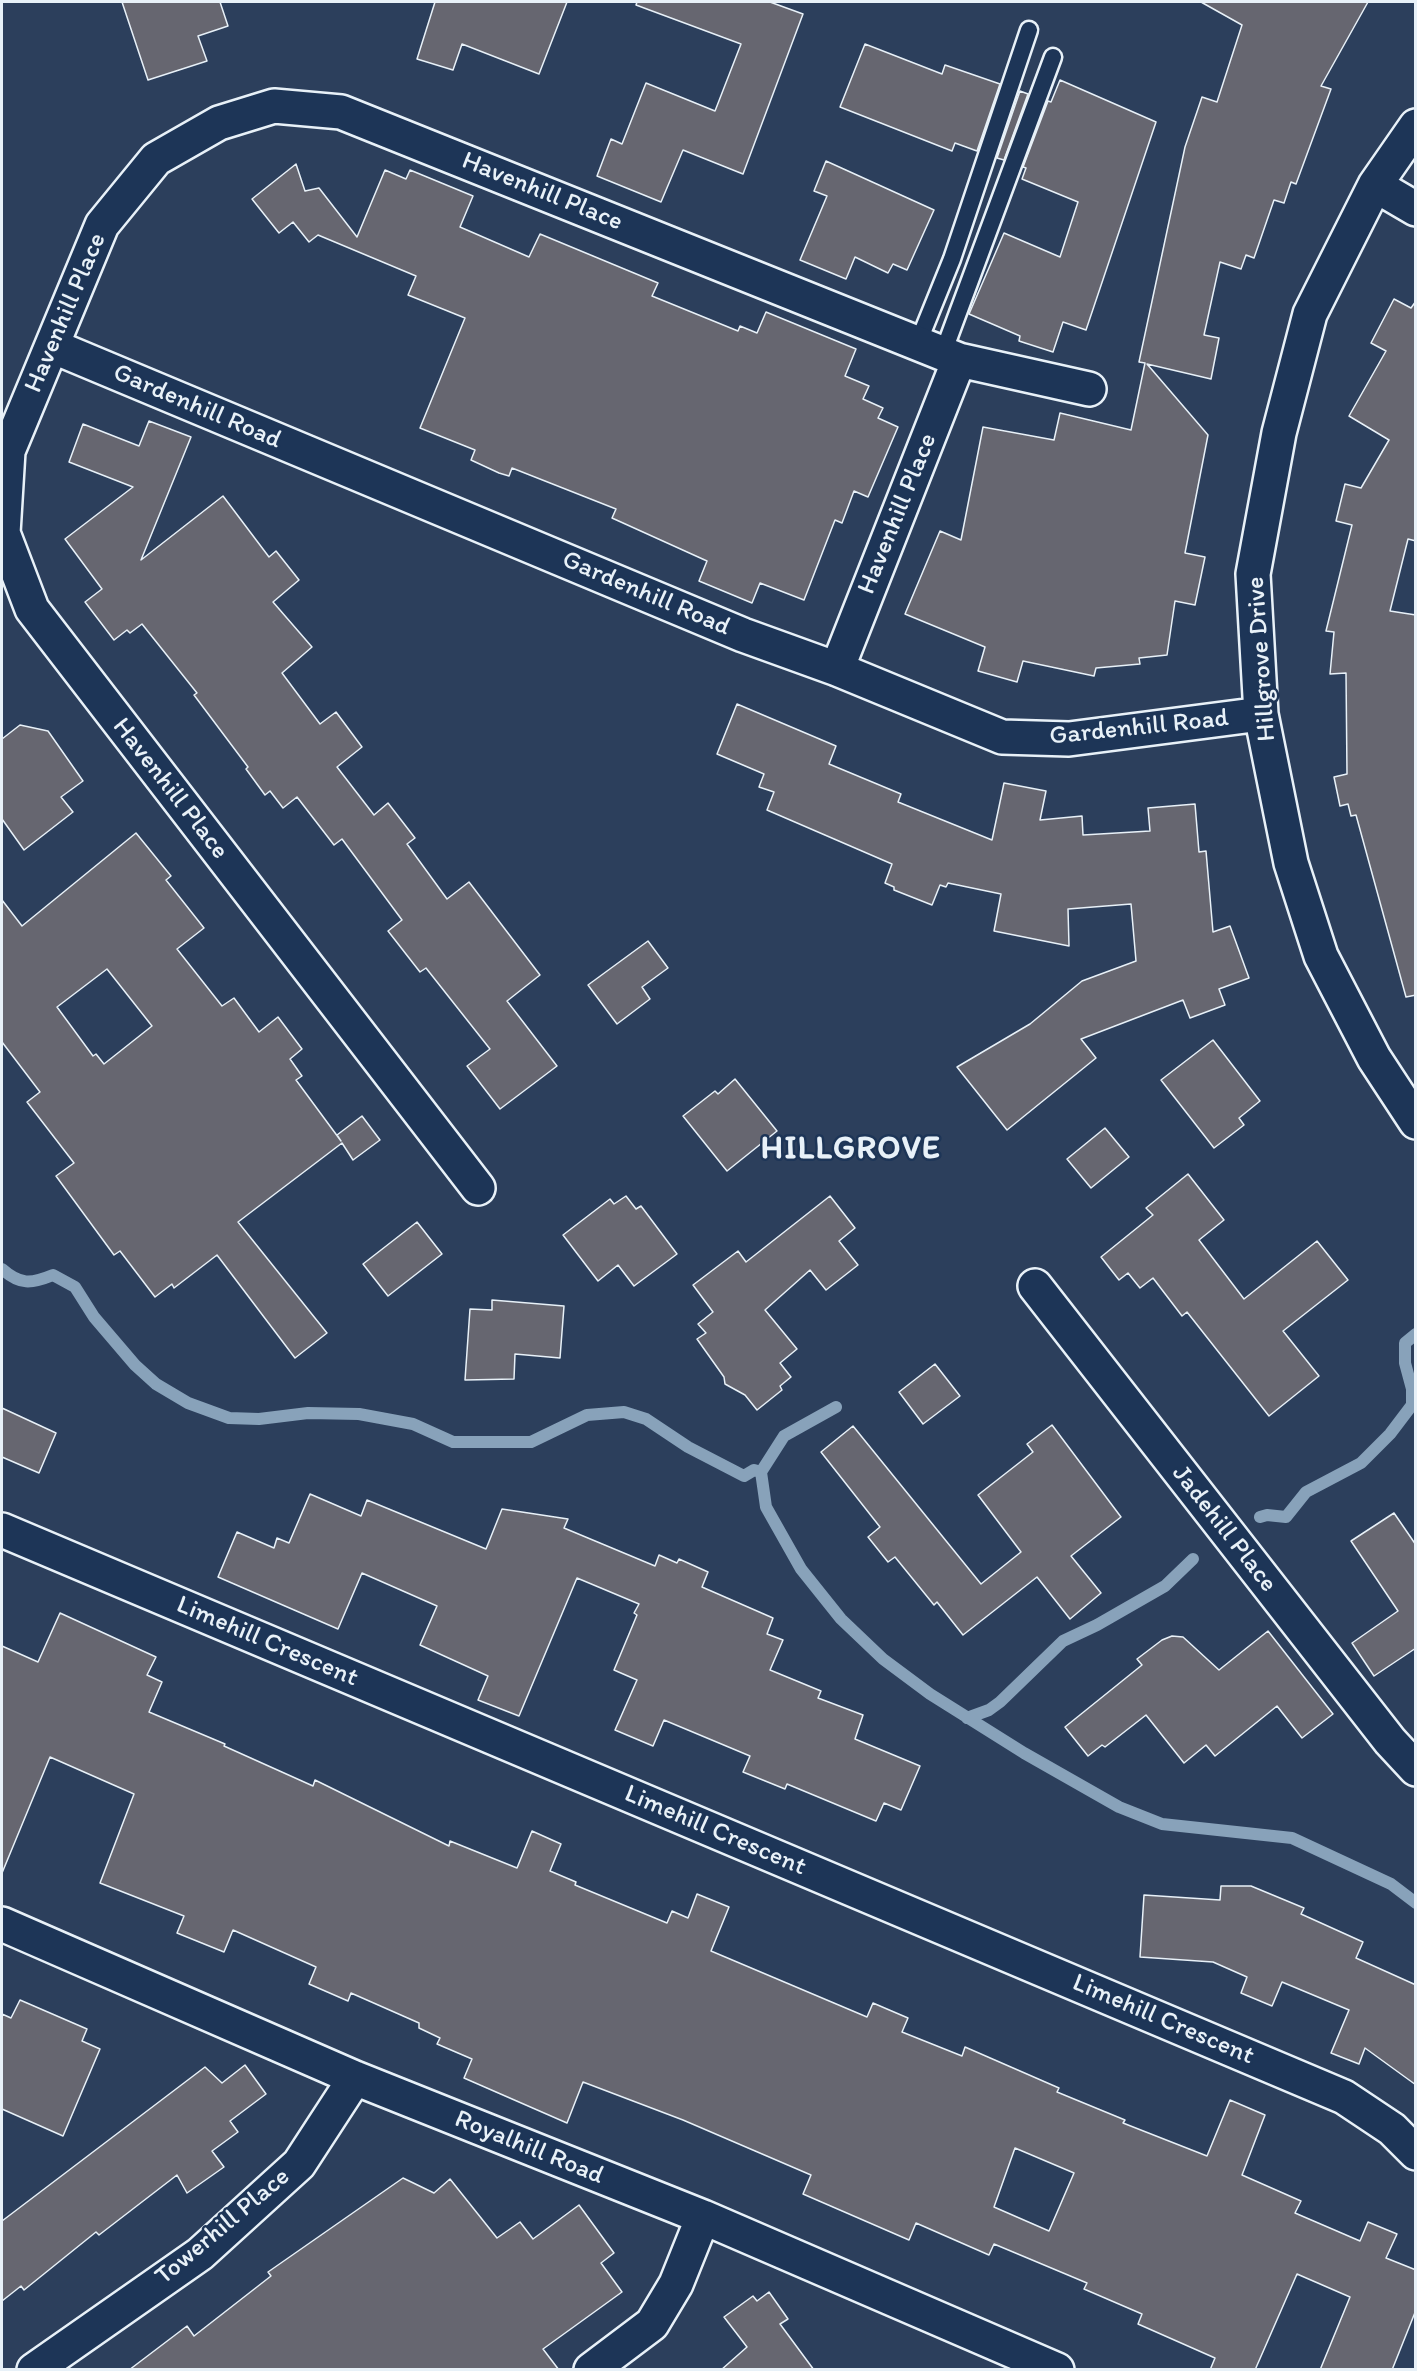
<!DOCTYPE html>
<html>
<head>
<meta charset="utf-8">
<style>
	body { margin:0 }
	#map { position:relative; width:1417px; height:2371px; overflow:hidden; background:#2c3f5c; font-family:Itim,sans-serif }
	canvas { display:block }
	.frame { position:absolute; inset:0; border:3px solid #e8f1f8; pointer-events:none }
</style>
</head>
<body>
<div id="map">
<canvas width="1417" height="2371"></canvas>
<div class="frame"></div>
</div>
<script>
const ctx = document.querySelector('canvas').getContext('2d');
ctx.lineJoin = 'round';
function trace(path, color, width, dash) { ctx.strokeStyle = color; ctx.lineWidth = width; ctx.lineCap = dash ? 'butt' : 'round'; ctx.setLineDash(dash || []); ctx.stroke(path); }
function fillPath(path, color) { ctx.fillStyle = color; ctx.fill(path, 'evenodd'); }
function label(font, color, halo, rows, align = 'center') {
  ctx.font = font + ' Itim,sans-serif'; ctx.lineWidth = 5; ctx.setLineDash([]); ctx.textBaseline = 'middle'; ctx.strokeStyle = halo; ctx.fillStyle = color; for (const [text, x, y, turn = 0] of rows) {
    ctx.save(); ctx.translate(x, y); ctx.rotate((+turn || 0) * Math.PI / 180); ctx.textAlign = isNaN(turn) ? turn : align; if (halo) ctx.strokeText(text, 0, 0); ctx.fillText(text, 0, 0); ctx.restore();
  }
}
const stream = new Path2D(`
	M2 1269C20 1285 31 1284 53 1275L75 1287 94 1317 135 1365 156 1384 188 1403 229 1418 259 1419 308 1413 359 1414 413 1424 453 1442H531L587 1415 624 1412 646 1419 688 1447 744 1476 754 1470 761 1472 766 1507 801 1569 841 1619 883 1659 930 1694 1024 1753 1119 1807 1162 1824 1292 1838 1391 1884 1416 1903
	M761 1472 784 1436 836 1407
	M1260 1517 1267 1515 1286 1517 1306 1492 1361 1463 1390 1434 1412 1405V1389L1405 1363V1343L1416 1334
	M967 1718 989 1710 1000 1702 1063 1641 1097 1625 1165 1586 1193 1559`);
const building = new Path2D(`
	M122 2H220L228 26 198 36 207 61 148 80Z
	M435 2H567L539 74 462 44 453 70 417 59Z
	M637 2H770L803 14 743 174 683 150 661 202 597 176 611 139 622 144 646 83 715 111 741 44 636 5Z
	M1201 2H1368L1321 86 1331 89 1296 184 1291 182 1284 203 1274 200 1254 258 1246 255 1241 269 1220 262 1204 335 1219 338 1211 379 1147 364 1208 435 1185 553 1205 557 1195 605 1175 601 1167 655 1139 658 1140 664 1096 668 1094 676 1023 661 1017 682 978 671 985 647 905 614 940 531 961 540 983 427 1054 440 1060 413 1131 430 1145 363 1139 362 1185 147 1202 97 1217 102 1242 25Z
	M865 44 942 74 945 65 1000 84 977 151 955 143 952 151 840 107Z
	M1060 80 1156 122 1086 330 1063 322 1053 352 1019 341 1020 336 969 314 1004 233 1060 257 1078 202 1022 179 1026 168 1023 167 1048 101 1051 102Z
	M1020 91 1028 94 1004 160 997 158Z
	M826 161 934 210 907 270 893 264 888 273 855 257 846 279 800 260 827 196 814 191Z
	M296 164 305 191 319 188 357 237 385 170 406 179 410 170 473 196 460 227 529 257 540 234 658 283 652 296 738 331 740 326 757 333 766 312 856 349 845 376 869 386 863 399 883 408 878 418 898 427 868 497 854 491 842 523 835 520 804 600 760 583 752 603 699 581 707 561 612 518 616 509 512 468 509 476 499 473 471 460 475 450 420 428 465 318 408 295 416 276 318 235 309 242 293 222 279 233 252 199Z
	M1394 299 1411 308 1416 301V541L1408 539 1390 611 1416 615V995L1406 997 1356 815 1351 816 1348 804 1340 806 1334 777 1347 774 1346 673 1330 674 1334 632 1326 631 1352 525 1336 521 1345 484 1361 488 1389 440 1349 416 1386 351 1371 343Z
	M149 421 191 437 141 560 223 496 269 557 276 551 299 580 273 602 312 647 282 673 320 724 336 712 362 747 337 767 374 815 388 803 415 838 407 844 447 899 469 882 540 975 507 1001 557 1066 500 1109 467 1066 490 1049 426 968 420 972 388 931 402 920 342 839 334 845 297 797 283 808 270 791 265 795 246 769 248 767 194 695 197 693 142 624 130 633 127 630 114 640 85 602 102 589 65 539 133 487 69 462 83 424 139 446Z
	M737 704 836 746 829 764 901 794 898 802 992 840 1004 783 1046 791 1040 820 1082 816 1083 835 1150 831 1148 808 1195 804 1199 852 1206 851 1213 932 1230 926 1249 978 1219 989 1225 1005 1190 1018 1183 1000 1081 1039 1096 1058 1007 1130 957 1067 1030 1024 1082 981 1136 961 1131 904 1068 909 1069 946 994 931 1001 894 948 883 946 887 940 885 932 905 894 890V887L885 883 892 864 767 810 774 792 759 787 764 774 717 754Z
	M20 725 48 731 83 781 61 797 73 812 24 850 2 819V739Z
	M136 833 171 876 166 880 204 928 177 949 222 1006 234 998 259 1032 278 1017 302 1049 290 1059 302 1076 296 1080 341 1141 337 1135 362 1116 380 1140 353 1160 342 1143 238 1222 327 1333 295 1358 217 1255 174 1288 172 1284 155 1297 120 1251 114 1255 56 1176 74 1163 27 1102 40 1092 2 1042V900L22 926ZM107 969 152 1026 104 1064 96 1054 93 1056 57 1007Z
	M648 941 668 968 642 987 650 999 617 1024 588 985Z
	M1213 1040 1260 1101 1239 1118 1244 1125 1214 1148 1161 1080Z
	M735 1079 777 1131 727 1171 683 1116 715 1091 718 1094Z
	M1105 1128 1129 1157 1091 1188 1067 1159Z
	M1188 1174 1224 1220 1199 1240 1244 1299 1317 1241 1348 1280 1283 1331 1319 1376 1269 1416 1187 1312 1182 1316 1153 1278 1140 1288 1128 1273 1119 1280 1101 1257 1153 1215 1146 1208Z
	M626 1196 636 1209 641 1206 677 1254 634 1286 618 1265 598 1281 563 1235 610 1199 614 1204Z
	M830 1196 855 1228 839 1241 858 1265 826 1290 810 1270 765 1310 797 1349 780 1363 791 1377 780 1386 782 1390 757 1410 745 1395 725 1384 724 1377 697 1339 706 1333 698 1324 713 1312 693 1285 738 1251 746 1262Z
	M417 1222 442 1254 388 1296 363 1264Z
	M492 1300 564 1306 560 1358 515 1354 514 1379 465 1380 470 1309 492 1310Z
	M935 1364 960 1396 923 1424 899 1392Z
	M2 1408 56 1433 39 1473 2 1457Z
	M1052 1425 1121 1517 1071 1556 1101 1593 1070 1619 1037 1577 963 1635 937 1602 934 1605 895 1557 888 1562 868 1537 880 1527 821 1452 853 1426 981 1584 1021 1552 978 1495 1033 1452 1027 1444Z
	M310 1494 361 1516 367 1500 486 1549 502 1509 568 1519 564 1528 655 1566 659 1555 677 1563 679 1559 708 1572 702 1587 773 1618 767 1634 783 1640 770 1670 821 1691 818 1698 863 1715 855 1739 920 1766 901 1810 884 1803 876 1821 787 1784 785 1789 743 1772 750 1756 664 1720 653 1746 615 1730 637 1680 614 1670 637 1615 634 1613 639 1604 577 1578 519 1716 478 1700 488 1676 420 1645 437 1606 362 1573 338 1629 218 1577 237 1532 274 1548 277 1538 289 1543Z
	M1394 1513 1416 1545V1648L1374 1676 1352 1643 1398 1611 1351 1541Z
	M60 1613 156 1657 147 1675 162 1682 149 1712 225 1744 224 1746 313 1786 315 1780 449 1846 450 1841 517 1868 532 1831 561 1844 550 1871 576 1882 575 1885 667 1923 672 1911 688 1918 697 1894 729 1907 711 1951 867 2017 873 2003 908 2018 902 2032 962 2056 965 2047 1059 2088 1057 2092 1125 2120 1123 2123 1207 2156 1230 2100 1265 2115 1242 2175 1301 2201 1295 2213 1360 2241 1368 2222 1397 2234 1386 2258 1416 2270V2310L1392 2370H1320L1350 2297 1297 2274 1255 2370H1210L1215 2358 1138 2324 1142 2314 1084 2289 1087 2283 994 2244 989 2255 916 2223 909 2240 803 2194 811 2175 683 2120 583 2082 567 2123 464 2078 472 2059 437 2044 440 2038 419 2028V2023L351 1993 348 2001 309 1984 316 1967 233 1930 224 1952 177 1933 184 1916 100 1883 134 1794 50 1757 2 1873V1646L38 1662ZM1015 2148 1074 2173 1049 2231 994 2207Z
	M1268 1631 1333 1714 1302 1738 1277 1706 1215 1756 1206 1745 1184 1763 1146 1715 1105 1747 1102 1745 1088 1756 1065 1727 1142 1665 1137 1659 1162 1640 1172 1636 1183 1637 1219 1670Z
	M1221 1886H1251L1304 1908 1301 1914 1363 1942 1356 1958 1416 1985V2085L1365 2048 1359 2064 1331 2053 1349 2010 1282 1982 1272 2006 1241 1993 1247 1977 1213 1962 1140 1957 1144 1895 1220 1900Z
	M20 2000 87 2029 82 2041 100 2049 63 2136 2 2109V2014L11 2018Z
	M245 2065 266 2094 230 2121 238 2132 212 2151 224 2167 187 2193 177 2175 99 2235 96 2232 24 2290 21 2286 2 2301V2221L205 2067 222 2083Z
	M403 2178 434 2193 450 2179 497 2238 520 2222 533 2239 579 2205 614 2253 601 2263 622 2292 543 2349 559 2370H129L187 2326 194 2336 271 2276 268 2272Z
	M769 2292 788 2319 780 2324 814 2370H721L747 2347 724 2317 753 2296 757 2301Z`);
const service = new Path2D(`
	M918 343 952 259 1029 30
	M943 353 1053 57`);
const minor = new Path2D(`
	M1416 126 1375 185 1310 314 1279 433 1253 574 1261 714 1291 863 1321 956 1374 1058 1416 1122
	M1375 185 1416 209
	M52 346 743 635 837 669 1002 737 1069 739 1261 714
	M837 669 959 360
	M478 1188 32 609 3 533 8 451 102 225 156 159 219 123 274 106 341 112 959 360 1089 389
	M1035 1286 1390 1741 1416 1769
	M2 1530 1344 2097 1392 2129 1416 2153
	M2 1924 355 2078 703 2217 1057 2370
	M34 2370 200 2254 299 2164 355 2078
	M591 2370 652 2324 676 2284 703 2217`);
const streetNames = [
	["Havenhill Place",542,192,22],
	["Havenhill Place",66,313,-67],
	["Gardenhill Road",197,407,23],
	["Havenhill Place",898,514,-68],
	["Gardenhill Road",646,594,23],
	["Hillgrove Drive",1262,659,-94],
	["Gardenhill Road",1139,728,-6],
	["Havenhill Place",170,789,52],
	["Jadehill Place",1224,1529,52],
	["Limehill Crescent",267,1642,23],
	["Limehill Crescent",715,1831,23],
	["Limehill Crescent",1163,2020,23],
	["Royalhill Road",529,2148,22],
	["Towerhill Place",223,2227,-40]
];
const districtNames = [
	["HILLGROVE",851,1150]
];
trace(stream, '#88a2ba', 12);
fillPath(building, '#666670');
trace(building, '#e8f1f8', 1.5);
trace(service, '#e8f1f8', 21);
trace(minor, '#e8f1f8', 38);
trace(service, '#1d3557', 16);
trace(minor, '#1d3557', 33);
label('26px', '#e8f1f8', '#1d3557', streetNames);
ctx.letterSpacing = '1.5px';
label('bold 32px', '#e8f1f8', '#1d3557', districtNames);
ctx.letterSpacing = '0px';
</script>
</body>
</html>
